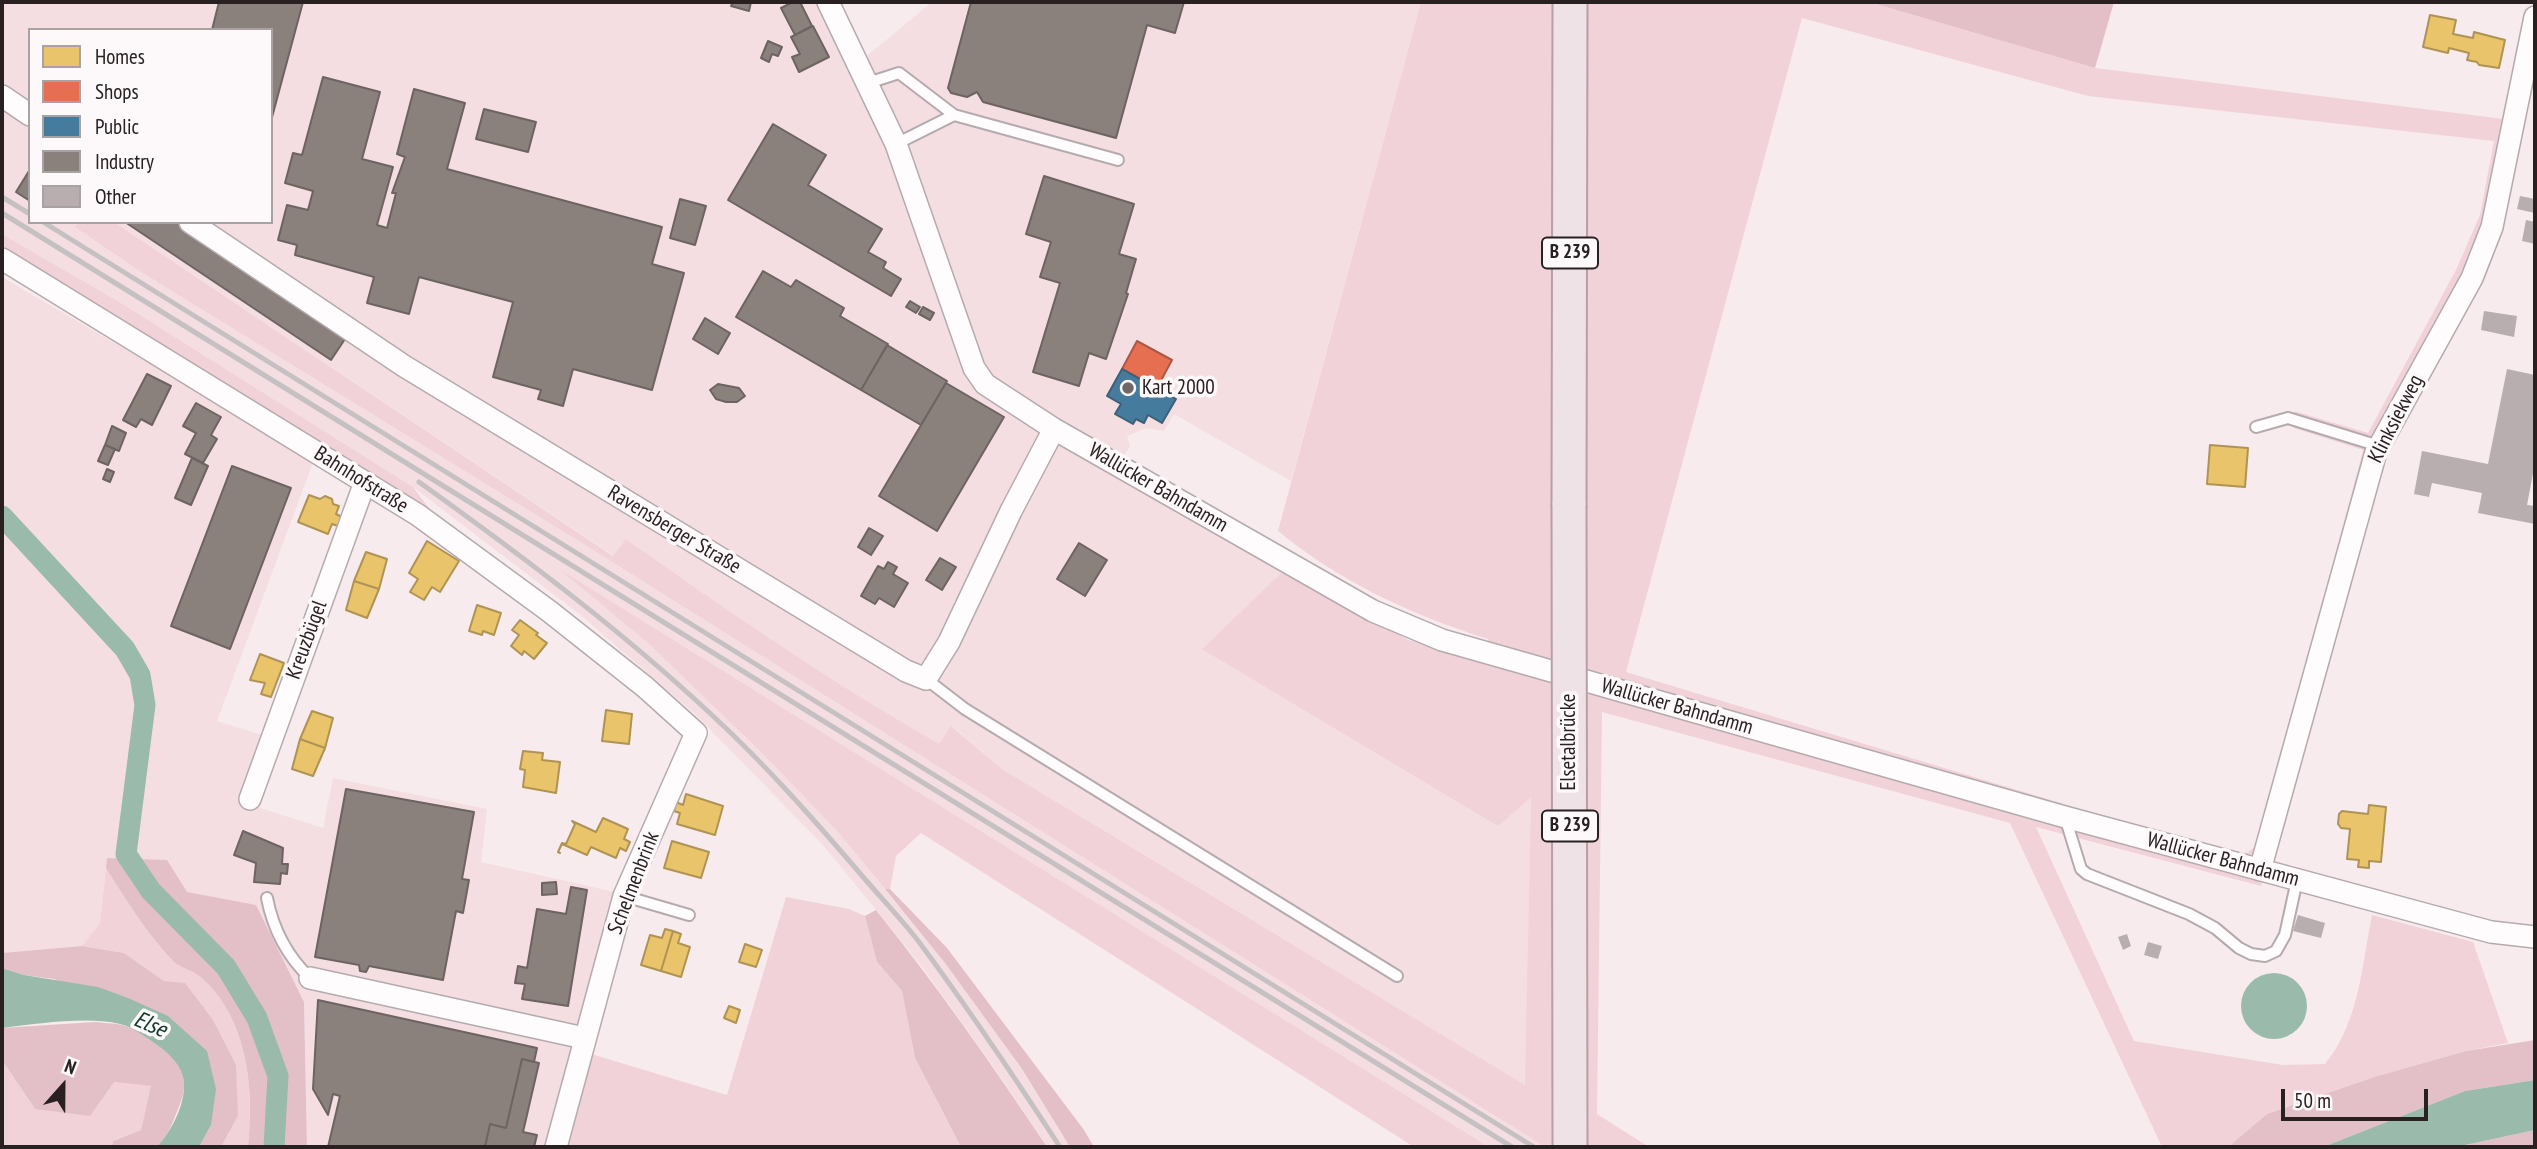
<!DOCTYPE html>
<html>
<head>
<meta charset="utf-8">
<style>
	body { margin:0 }
	#map { position:relative; width:2537px; height:1149px; overflow:hidden; background:#f7ebee; font-family:"PT Sans Narrow",sans-serif }
	canvas { display:block }
	.frame { position:absolute; inset:0; border:4px solid #282021; pointer-events:none }
	.legend { position:absolute; left:28px; top:28px; width:245px; height:196px; box-sizing:border-box; background:#fdf8f9; border:2px solid #a8a2a3; margin:0; padding:9px 12px; list-style:none; font-size:21px; color:#282021 }
	.legend li { display:flex; align-items:center; gap:14px; height:35px }
	.legend b { width:35px; border:2px solid #a8a2a3 }
	.north { position:absolute; left:28px; top:1051px; width:70px; height:70px; -webkit-text-stroke:5px #fdf8f9; paint-order:stroke; rotate:21deg; font-size:19px; font-weight:700; line-height:28px; text-align:center; color:#282021 }
	.north::after { content:''; display:block; margin:auto; width:24px; height:32px; background:#282021; clip-path:polygon(50% 0,100% 100%,50% 72%,0 100%) }
	.scale { position:absolute; left:2281px; top:1089px; width:147px; height:32px; box-sizing:border-box; border:4px solid #282021; border-top:0; padding-left:9px; font-size:21px; line-height:24px; white-space:nowrap; color:#282021; -webkit-text-stroke:5px #fdf8f9; paint-order:stroke }
</style>
</head>
<body>
<div id="map">
<canvas width="2537" height="1149"></canvas>
<div class="frame"></div>
<ul class="legend">
<li><b style="height:19px;background:#e9c46a"></b>Homes</li>
<li><b style="height:19px;background:#e76f51"></b>Shops</li>
<li><b style="height:19px;background:#457b9d"></b>Public</li>
<li><b style="height:19px;background:#8a817c"></b>Industry</li>
<li><b style="height:19px;background:#b8aeb0"></b>Other</li>
</ul>
<div class="north">N</div>
<div class="scale">50 m</div>
</div>
<script>
const ctx = document.querySelector('canvas').getContext('2d');
ctx.lineJoin = 'round';
function fillPath(path, color) { ctx.fillStyle = color; ctx.fill(path, 'evenodd'); }
function trace(path, color, width, dash) { ctx.strokeStyle = color; ctx.lineWidth = width; ctx.lineCap = dash ? 'butt' : 'round'; ctx.setLineDash(dash || []); ctx.stroke(path); }
function label(font, color, halo, rows, align = 'center') {
  ctx.font = font + ' "PT Sans Narrow",sans-serif'; ctx.lineWidth = 7; ctx.setLineDash([]); ctx.textBaseline = 'middle'; ctx.strokeStyle = halo; ctx.fillStyle = color; for (const [text, x, y, turn = 0] of rows) {
    ctx.save(); ctx.translate(x, y); ctx.rotate((+turn || 0) * Math.PI / 180); ctx.textAlign = isNaN(turn) ? turn : align; if (halo) ctx.strokeText(text, 0, 0); ctx.fillText(text, 0, 0); ctx.restore();
  }
}
const built = new Path2D(`
	M2 2H817L850 70 932 2H1421L1291 481 1174 414 1164 431 1146 428 1127 436 1130 446 1121 461 1074 435 1084 459 1283 571 1203 648 1531 796 1526 1086 1002 769 952 726 939 745 861 700 766 638 626 539 614 556 114 222H271V30H30V222H78L76 227 141 272 585 545 1545 1147H1489L565 574 649 644 763 754 838 832 945 963 1022 1069 1070 1147H1047L1004 1082 923 968 869 901 822 844 696 715 578 613 413 487 121 303 2 234Z
	M2 277 314 460 217 721 265 736 245 803 323 828 333 778 487 809 481 862 615 892 587 999 579 1020 588 1053 564 1147H307L304 1002 256 906 186 892 107 858 100 923 82 946 2 953Z`);
const green = new Path2D(`
	M1421 2H1869L2095 68 2520 121 2495 230 2379 454 2295 768 2261 886 2036 827 2134 1041 2283 1065 2325 1064C2359 1023 2362 965 2372 915L2473 942 2508 1043 2466 1051 2374 1077 2267 1114 2228 1147H2162L2010 823 1602 712 1597 1114 1649 1147H1545L585 545 141 272 75 227 78 222H114L613 556 626 539C728 611 830 682 939 744L951 726 1002 769 1525 1085 1531 797 1498 826 1202 649 1283 571 1408 640 1489 661 1488 639C1412 615 1340 582 1278 531ZM1802 18 2088 96 2494 141 2480 215 2456 270 2368 433 2294 411V428L2363 450 2261 842 2248 852 2233 855 1626 672Z
	M2 234 121 303 413 487 437 519 181 357 2 247Z
	M559 569 1489 1147H1414L921 833 896 856 890 889H885L838 832 763 754 649 644Z
	M106 868C126 900 145 931 171 959 178 966 189 969 198 975 247 1014 255 1089 248 1147H221L238 1116 164 981 124 953 82 946 100 923Z
	M786 897 849 909 865 916 877 962 902 991 915 1058 961 1147H564L588 1053 727 1095Z
	M2 1060 35 1109 114 1082 152 1086 141 1130 113 1141 112 1147H2Z`);
const forest = new Path2D(`
	M1869 2H2114L2095 68Z
	M107 858 167 860 187 892 256 905 304 1002 307 1147H248C255 1089 247 1014 198 975 189 969 178 967 171 959 145 931 126 900 106 868Z
	M885 889H890L947 948 1084 1130 1094 1147H1070L1022 1069 945 963Z
	M876 910C937 986 993 1066 1047 1147H961L915 1058 902 991 877 962 865 916Z
	M82 946 124 953 164 981 185 983 213 1020 236 1065 238 1116 221 1147H199L211 1125 207 1051 54 979 24 975 2 968V953Z
	M95 1022C103 1023 113 1023 122 1025 146 1032 182 1055 184 1082 185 1092 180 1105 176 1114 171 1127 167 1137 157 1147H112L113 1141 141 1130 151 1086 114 1082 90 1116 35 1109 2 1060V1028Z
	M2535 1040V1080L2465 1091 2323 1147H2228L2267 1114 2374 1077 2466 1051Z
	M2535 1130V1147H2456Z`);
const water = new Path2D(`
	M2 968 24 975 98 987 128 998 168 1016 207 1051 216 1089 211 1125 199 1147H157C171 1132 185 1105 184 1084 184 1066 167 1051 153 1042 143 1035 132 1027 120 1024 86 1016 37 1024 2 1028V985L4 984Z
	M2241 1006a33 33 0 1 1 66 0a33 33 0 1 1-66 0Z
	M2535 1080V1130L2456 1147H2323L2465 1091Z`);
const homes = new Path2D(`
	M2430 15 2456 20 2453 34 2473 38 2474 32 2505 40 2499 68 2479 65 2477 62 2467 60 2469 53 2449 48 2448 53 2423 47Z
	M2210 445 2248 448 2245 487 2207 484Z
	M309 495 320 499 325 496 332 499 333 504 339 506 336 514 342 517 338 526 332 524 328 534 298 522Z
	M427 541 459 561 440 592 432 587 424 600 410 592 418 579 409 573Z
	M366 552 387 559 379 589 354 581Z
	M354 581 379 589 367 618 346 610Z
	M477 605 501 613 494 635 483 631 482 635 469 631Z
	M520 620 538 633 536 635 547 643 534 659 524 651 522 655 511 646 519 635 512 630Z
	M260 654 284 663 271 697 261 694 265 683 250 680Z
	M606 710 632 714 629 744 602 741Z
	M312 711 333 718 325 748 300 739Z
	M300 739 325 748 313 776 292 769Z
	M523 751 543 753 542 760 560 762 556 793 523 787 525 770 520 769Z
	M686 794 723 806 715 835 677 824 680 813 674 811 676 802 683 805Z
	M2369 805 2386 807 2381 862 2369 861V868L2358 867 2359 860 2347 859 2350 829 2341 828 2338 824 2339 814 2342 811 2368 814Z
	M603 818 628 829 624 839 630 842 626 851 620 848 616 858 591 847 587 855 562 844 558 852 560 853 558 852 562 843 566 844 575 824 572 821 596 832Z
	M672 841 709 852 701 878 664 868Z
	M665 929 673 931 661 971 641 965 650 935 662 938Z
	M673 931 681 934 678 943 690 947 681 977 661 971Z
	M745 944 762 950 756 967 739 962Z
	M729 1006 740 1010 736 1023 724 1018Z`);
const shops = new Path2D(`
	M1137 341 1172 360 1157 388 1122 369Z`);
const public = new Path2D(`
	M1122 369 1176 399 1162 423 1148 415 1144 423 1136 419 1133 424 1115 414 1121 404 1107 396Z`);
const industry = new Path2D(`
	M219 2H303L271 121V30H212Z
	M733 2H751L749 11 731 6Z
	M793 2H800L812 26 795 35 781 8Z
	M971 2H1184L1175 33 1147 25 1116 138 983 102 977 92 967 97 951 93 948 88Z
	M813 26 829 57 799 72 792 57 800 54 791 37Z
	M768 41 782 47 778 56 772 54 769 62 761 58Z
	M323 77 380 92 362 159 393 167 377 225 387 228 396 193H392L405 157 397 154 414 89 465 103 447 169 662 227 652 264 684 273 652 390 573 369 563 406 538 399 541 390 493 377 513 302 419 277 409 314 367 303 374 277 295 255 297 245 278 240 287 205 308 210 313 191 285 183 293 153 302 155Z
	M484 109 536 122 528 152 476 139Z
	M773 124 826 155 808 185 882 229 868 252 886 262 883 268 901 279 891 296 728 200Z
	M29 171H30V201L16 192Z
	M1044 176 1134 204 1119 254 1136 259 1126 293 1128 294 1106 359 1089 353 1079 386 1033 372 1060 283 1040 277 1051 242 1026 234Z
	M680 199 706 206 695 245 670 238Z
	M125 222H176L347 336 331 360Z
	M763 271 791 287 796 280 844 308 840 316 888 344 861 390 736 317Z
	M910 301 920 307 916 313 906 307Z
	M923 307 934 313 930 320 919 314Z
	M705 318 730 333 718 354 693 339Z
	M887 345 947 381 921 425 861 390Z
	M147 374 171 386 152 425 141 419 136 427 123 420Z
	M946 383 1004 417 937 531 879 496Z
	M718 384 739 388 745 396 737 402H726L716 399 710 390Z
	M196 403 221 417 211 435 217 439 203 463 185 454 196 433 183 426Z
	M112 426 126 433 119 451 105 445Z
	M105 445 115 449 108 465 98 461Z
	M192 458 208 466 191 505 175 498Z
	M232 466 291 488 230 649 171 626Z
	M107 469 114 472 110 482 103 479Z
	M869 528 883 536 871 555 858 547Z
	M1079 543 1107 560 1085 596 1057 579Z
	M940 558 956 567 942 590 926 580Z
	M888 562 897 567 893 574 908 583 894 607 879 598 875 604 861 596 878 566 884 569Z
	M346 789 474 812 462 879 469 880 463 913 456 911 443 980 369 966 366 972 360 971 359 965 315 957Z
	M243 831 283 848 282 864H288L287 874 281 873 280 884 254 882 256 863 234 855Z
	M556 882 557 894 542 895V883Z
	M571 887 587 890 568 1006 522 999 525 984 515 983 518 966 527 968 537 909 566 914Z
	M318 1000 537 1048 534 1062 522 1059 506 1128 490 1124 485 1147H328L340 1096 333 1094 328 1115 313 1089Z
	M522 1059 539 1063 523 1132 537 1135 534 1147H485L490 1124 506 1128Z`);
const canal = new Path2D(`
	M2 516 125 649 140 675 145 705 126 854 151 891 226 967 257 1018 278 1076 274 1147`);
const building = new Path2D(`
	M2520 196 2535 199V213L2517 209Z
	M2526 220 2535 222V244L2522 241Z
	M2484 311 2517 316 2514 337 2481 330Z
	M2507 369 2535 375V463L2527 505 2535 506V524L2478 513 2482 493 2432 483 2429 497 2414 494 2422 451 2488 464Z
	M2298 915 2325 923 2321 938 2293 931Z
	M2127 934 2131 946 2123 950 2118 937Z
	M2148 942 2162 946 2158 959 2144 955Z`);
const lane = new Path2D(`
	M868 83 899 73 954 115
	M896 144 954 115 1118 160
	M2256 427 2288 418 2379 446
	M926 679 965 709 1397 976
	M2065 817 2081 869 2087 874 2189 914 2215 928 2239 948 2251 954 2265 956 2276 951 2285 935 2297 880
	M624 896 689 915
	M267 898C273 929 287 956 310 978`);
const street = new Path2D(`
	M828 2 896 144 974 368 985 384 1054 429 1373 611 1442 640 2065 817 2491 932 2535 937
	M2 96 30 115
	M190 222 404 366 906 671 926 679 949 642 1011 511 1054 429
	M2 259 418 515 549 611 645 687 696 733 624 896 556 1147
	M250 799 365 482
	M2260 870 2376 452 2472 278 2492 227 2535 17
	M310 978 584 1038`);
const primary = new Path2D(`
	M1569 505 1570 2`);
const rail = new Path2D(`
	M2 197 30 214
	M2 213 1512 1147
	M43 222 1534 1147
	M419 482C521 555 621 630 713 716 767 766 816 822 864 878 882 899 902 920 919 942 969 1009 1015 1078 1060 1147`);
const primaryBridge = new Path2D(`
	M1569 505 1570 1147`);
const markers = [
	[1128,388,7,"#706769"]
];
const shields = [
	[1570,253,56],
	[1570,826,56]
];
const shieldNames = [
	["B 239",1570,253],
	["B 239",1570,826]
];
const poiNames = [
	["Kart 2000",1142,388]
];
const streetNames = [
	["Klinksiekweg",2396,419,-63],
	["Bahnhofstraße",361,480,32],
	["Wallücker Bahndamm",1158,488,30],
	["Ravensberger Straße",674,530,31],
	["Kreuzbügel",307,640,-70],
	["Wallücker Bahndamm",1677,707,16],
	["Elsetalbrücke",1569,742,-90],
	["Wallücker Bahndamm",2223,860,15],
	["Schelmenbrink",634,883,-69]
];
const waterNames = [
	["Else",150,1025,23]
];
fillPath(built, '#f4dee2');
fillPath(green, '#f2d2d9');
fillPath(forest, '#e3c0c7');
fillPath(water, '#9abaab');
fillPath(homes, '#e9c46a');
trace(homes, '#af9354', 2);
fillPath(shops, '#e76f51');
trace(shops, '#ae5743', 2);
fillPath(public, '#457b9d');
trace(public, '#3c6078', 2);
fillPath(industry, '#8a817c');
trace(industry, '#6d6461', 2);
trace(canal, '#9abaab', 21);
fillPath(building, '#b8aeb0');
trace(lane, '#b5abae', 14);
trace(street, '#b5abae', 24);
trace(primary, '#b69fa5', 37);
trace(lane, '#fefcfc', 10);
trace(street, '#fefcfc', 21);
trace(primary, '#eee2e6', 33);
trace(rail, '#c5c1c2', 5);
trace(primaryBridge, '#b69fa5', 37, []);
trace(primaryBridge, '#eee2e6', 33);
for (const [x, y, r, color] of markers) { const dot = new Path2D(); dot.arc(x, y, r, 0, 2 * Math.PI); ctx.fillStyle = color; ctx.fill(dot); trace(dot, '#fdf8f9', 2.5); }
for (const [x, y, w] of shields) { const box = new Path2D(); box.roundRect(x - w / 2, y - 15.5, w, 31, 5); ctx.fillStyle = '#fdf8f9'; ctx.fill(box); trace(box, '#282021', 2); }
label('bold 19px', '#282021', null, shieldNames);
label('21px', '#282021', '#fdf8f9', poiNames, 'left');
label('21px', '#282021', '#fdf8f9', streetNames);
label('italic 23px', '#0c3a29', '#fdf8f9', waterNames);
</script>
</body>
</html>
